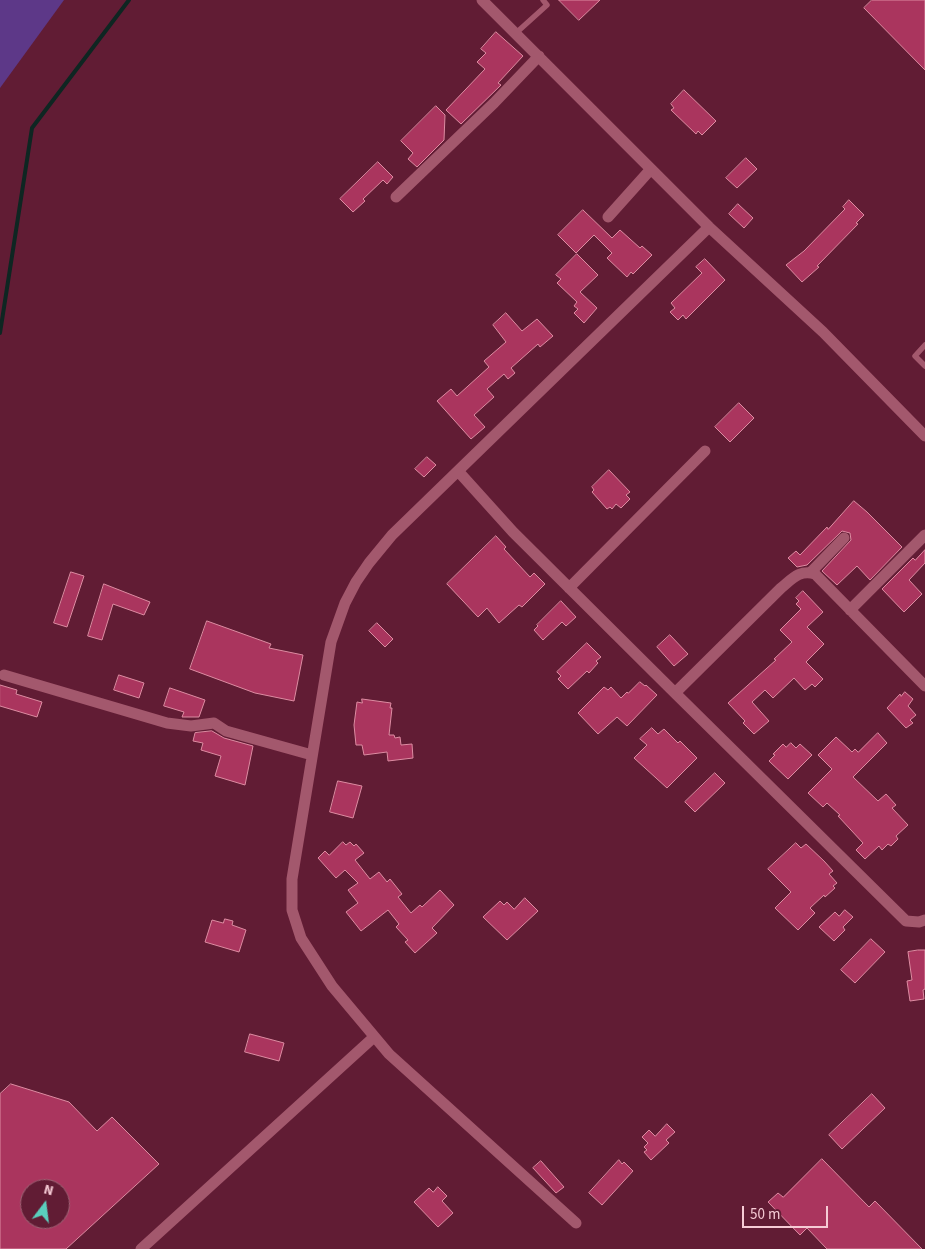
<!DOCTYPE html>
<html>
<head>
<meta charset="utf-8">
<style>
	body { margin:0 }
	#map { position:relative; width:925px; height:1249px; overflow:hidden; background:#611c34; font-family:"Source Sans 3",sans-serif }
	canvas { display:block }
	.north { position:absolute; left:20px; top:1179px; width:50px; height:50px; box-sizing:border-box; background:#611c34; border:1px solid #9d6274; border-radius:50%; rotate:15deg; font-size:14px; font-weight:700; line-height:20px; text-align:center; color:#f6cbd5 }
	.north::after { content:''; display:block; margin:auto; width:18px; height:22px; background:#5acebd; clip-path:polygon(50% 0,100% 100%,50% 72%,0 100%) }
	.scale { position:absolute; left:742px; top:1206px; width:86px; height:22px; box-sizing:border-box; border:2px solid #f6cbd5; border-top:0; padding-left:6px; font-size:15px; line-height:18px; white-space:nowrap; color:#f6cbd5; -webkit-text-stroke:4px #611c34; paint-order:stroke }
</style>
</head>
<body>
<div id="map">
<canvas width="925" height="1249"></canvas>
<div class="north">N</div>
<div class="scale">50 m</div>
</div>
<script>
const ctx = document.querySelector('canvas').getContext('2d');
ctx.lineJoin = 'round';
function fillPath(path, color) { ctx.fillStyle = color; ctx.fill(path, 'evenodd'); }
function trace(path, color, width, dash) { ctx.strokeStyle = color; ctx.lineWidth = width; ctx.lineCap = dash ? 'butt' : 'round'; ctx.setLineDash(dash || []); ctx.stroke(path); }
const green = new Path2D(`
	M0 0H64L0 88Z`);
const stream = new Path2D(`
	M0 333 32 128 129 0`);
const building = new Path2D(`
	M559 0H600L579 20Z
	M872 0H925V70L864 8Z
	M496 32 523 56 498 83 501 85 461 124 446 110 485 69 477 62 486 53 481 49Z
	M684 90 716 121 702 135 698 131 696 134 671 110 674 108 671 104Z
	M436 106 445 115 444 140 417 167 408 159 413 153 401 141Z
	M746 158 757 169 737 188 726 178Z
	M378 162 393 177 387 184 383 180 363 199 365 201 353 212 340 199Z
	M849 200 864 215 856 223 858 224 817 266 819 267 802 282 786 265 804 251 845 209 843 207Z
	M738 204 753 218 744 228 729 214Z
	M583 210 612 238 620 230 640 248 642 246 652 255 633 274 631 272 627 277 607 258 612 253 594 235 576 253 558 235Z
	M577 254 598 275 580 292 597 308 584 323 574 313 578 309 574 306 577 302 557 283 561 279 556 275Z
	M705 259 725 280 686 319 683 315 678 320 670 312 675 308 671 303 702 273 696 267Z
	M506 313 522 331 537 319 553 336 540 347 538 344 511 368 515 373 508 379 504 374 487 389 494 397 474 415 485 427 471 439 437 401 451 389 457 396 489 367 484 361 506 342 493 325Z
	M739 403 754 418 730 442 715 427Z
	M427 457 436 465 424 477 415 469Z
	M609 470 630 492 626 495 630 499 621 508 616 504 612 509 610 507 607 509 592 492 594 490 592 487Z
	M854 501 867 512 902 547 870 580 857 566 837 585 822 571 851 540 850 533 842 531 807 565 797 567 788 558 796 551 800 555 827 527 828 529Z
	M496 536 506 547 504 549 530 577 534 573 545 584 522 607 519 605 499 623 487 608 478 617 447 584Z
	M925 550V563L909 580 922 594 904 612 882 589 913 558 915 560Z
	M71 572 84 576 67 627 54 623Z
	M104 584 150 602 144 615 113 604 102 640 88 636Z
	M803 591 823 612 807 627 824 644 806 662 823 679 815 687 812 684 805 690 794 678 773 698 765 690 752 702 769 721 754 734 743 723 745 721 728 703 776 660 774 659 792 642 780 630 801 609 796 604 799 601 796 598Z
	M561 601 576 617 566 626 562 622 543 640 534 630 538 626 537 625Z
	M207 621 271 644 269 648 303 655 294 701 255 693 190 669Z
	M377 623 393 639 385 647 369 631Z
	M670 635 688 654 674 666 657 647Z
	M587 643 601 657 596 661 598 663 589 673 587 671 568 689 558 679 561 676 557 672Z
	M119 675 144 683 139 698 114 690Z
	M640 682 645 686 646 685 657 695 627 726 617 717 598 734 578 713 604 687 608 690 611 687 621 698 627 692 628 693Z
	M0 685 17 690 16 694 42 702 37 717 0 706Z
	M170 688 205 700 199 717H182L184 712 164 706Z
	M905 692 913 699 908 706 916 715 910 720 913 723 906 728 887 708 900 694 901 696Z
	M362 699 391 703 390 708H392L389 735H394L395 738 400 737 401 745 412 744 413 758 388 761 387 752 364 755 362 745H356L354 725 357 702 362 703Z
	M652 728 658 734 664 729 678 743 680 741 697 758 667 788 634 758 647 745 640 739Z
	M212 731 224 738 253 746 245 785 215 776 221 756 201 750 203 743 193 741 195 733Z
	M878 733 887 743 853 777 878 801 886 794 896 805 892 808 908 825 896 836 898 839 891 846 888 844 882 850 879 846 865 859 856 850 863 843 838 816 840 815 827 803 823 807 808 793 832 769 818 755 836 737 852 752 855 749 858 752Z
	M791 743 796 748 800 744 812 755 788 779 769 761 775 755 773 754 783 744 786 747Z
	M715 773 725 783 695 812 685 802Z
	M338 781 362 786 353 818 330 812Z
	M343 842 346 845 350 842 354 846 356 844 364 853 355 860 370 879 379 872 387 882 390 879 402 894 398 897 411 913 420 905 422 907 440 890 454 905 432 928 437 933 415 953 405 942 408 940 396 927 399 924 388 910 361 931 346 912 358 903 348 890 358 883 345 870 336 878 318 858 325 851 329 855Z
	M796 843 801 848 806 844 824 861 833 871 829 874 837 883 833 886 835 888 825 897 824 895 810 908 815 913 798 930 775 908 791 892 768 869Z
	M525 898 538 911 507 940 483 917 500 901 504 905 507 902 514 909Z
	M845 910 853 917 843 927 845 930 834 941 819 927 835 912 839 916Z
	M225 919 233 921 232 925 246 930 239 952 205 942 212 920 223 923Z
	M871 939 885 952 855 983 841 970Z
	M918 950H925V989L923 990 924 999 910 1001 907 981 912 980 908 952Z
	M250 1034 284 1043 279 1061 245 1052Z
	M11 1084 69 1102 97 1131 112 1117 159 1164 66 1249H0V1094ZM30 1189H60V1219H30Z
	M872 1094 885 1108 842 1149 829 1135Z
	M667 1124 675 1132 666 1140 669 1143 651 1160 644 1152 647 1150 644 1147 648 1143 642 1137 649 1130 655 1136Z
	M822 1159 869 1207 875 1201 922 1249H827L807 1228 800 1235 768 1202 778 1193 783 1197Z
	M619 1160 622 1164 624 1162 633 1171 602 1205 589 1193Z
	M541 1161 564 1187 556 1193 533 1168Z
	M438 1187 447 1196 442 1201 453 1213 438 1227 414 1202 429 1188 433 1192Z`);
const lane = new Path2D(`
	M516 33 547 5 543 0
	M925 345 915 356 925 366`);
const street = new Path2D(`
	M482 0 709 227 823 332 925 436
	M396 197 494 103 539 56
	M608 217 651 169
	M458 471 513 532 675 693 781 588C792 579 800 569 815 574L925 686
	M810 573 844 538
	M569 588 705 451
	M850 610 925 535
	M4 675 167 723 191 726 214 723 226 731 312 755
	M675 693 906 921 919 922 925 920
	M576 1223 389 1054 332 986 301 938 292 910V879L331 642 345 603 356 582 369 563 392 535 709 227
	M141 1249 374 1037`);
fillPath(green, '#5d3888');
trace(stream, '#0e2622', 4);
fillPath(building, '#aa355e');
trace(building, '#dd8ca2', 1);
trace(lane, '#a3586d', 5.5);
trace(street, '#a3586d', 11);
</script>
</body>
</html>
